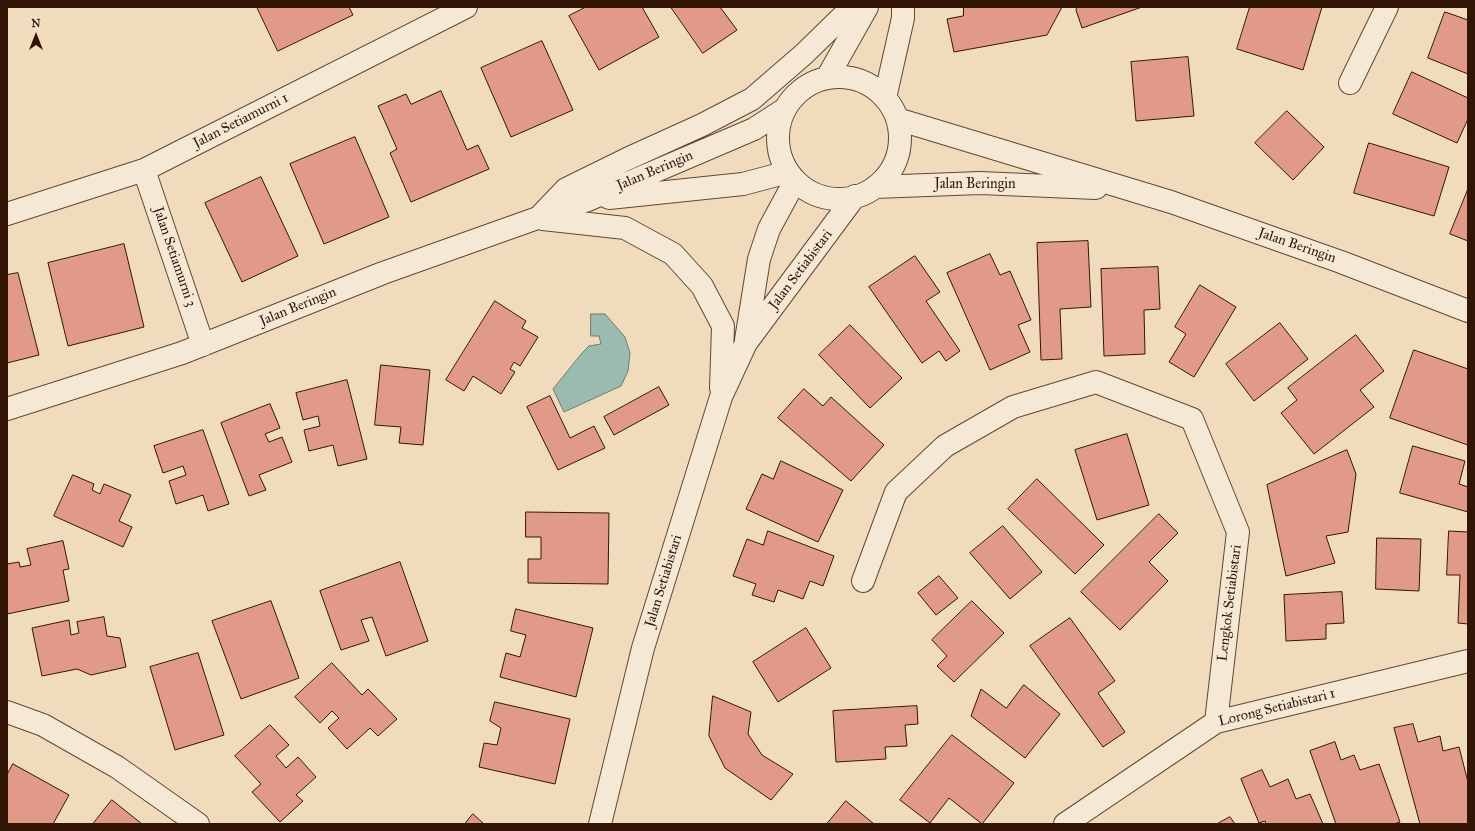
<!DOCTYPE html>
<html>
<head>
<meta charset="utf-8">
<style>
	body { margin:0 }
	#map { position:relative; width:1475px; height:831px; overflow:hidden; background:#f0dcbd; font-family:"IM FELL Great Primer",serif }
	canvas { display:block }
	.frame { position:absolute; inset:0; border:8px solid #331505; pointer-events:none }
	.north { position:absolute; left:16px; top:16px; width:40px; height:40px; -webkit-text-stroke:3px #f5e8d4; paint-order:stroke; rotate:0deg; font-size:11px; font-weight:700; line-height:16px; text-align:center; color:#331505 }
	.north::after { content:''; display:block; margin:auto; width:14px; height:18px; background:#331505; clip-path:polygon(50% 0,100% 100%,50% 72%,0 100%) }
</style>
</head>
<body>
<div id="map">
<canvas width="1475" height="831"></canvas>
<div class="frame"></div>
<div class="north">N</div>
</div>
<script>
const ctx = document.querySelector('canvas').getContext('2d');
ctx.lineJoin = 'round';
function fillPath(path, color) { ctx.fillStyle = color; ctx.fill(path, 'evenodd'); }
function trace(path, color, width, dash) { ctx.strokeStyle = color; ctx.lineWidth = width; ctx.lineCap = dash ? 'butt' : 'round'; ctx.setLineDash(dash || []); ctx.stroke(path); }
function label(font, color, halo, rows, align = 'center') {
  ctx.font = font + ' "IM FELL Great Primer",serif'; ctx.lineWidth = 3; ctx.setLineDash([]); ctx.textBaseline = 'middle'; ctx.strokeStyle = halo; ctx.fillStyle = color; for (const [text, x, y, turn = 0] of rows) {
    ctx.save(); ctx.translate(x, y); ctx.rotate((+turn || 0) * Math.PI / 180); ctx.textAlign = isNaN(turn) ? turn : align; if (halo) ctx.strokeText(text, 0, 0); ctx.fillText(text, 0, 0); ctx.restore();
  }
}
const water = new Path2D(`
	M591 314H605L625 337 630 353 628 371 621 386 564 412 553 389 582 353 589 346 601 344 599 336H591Z`);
const building = new Path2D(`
	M257 7H349L353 15 278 51Z
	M586 7H642L659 37 599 70 569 16Z
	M671 7H720L737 30 703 53Z
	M964 7H1062L1047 35 954 52 947 19 963 16Z
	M1078 7H1142L1082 28 1076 10Z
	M1250 7H1322L1303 70 1237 49Z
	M1445 12 1468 20V74L1428 58Z
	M542 41 573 110 511 137 481 68Z
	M1188 57 1194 116 1136 121 1131 62Z
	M1412 72 1468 98V119L1457 143 1393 114Z
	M441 91 467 150 478 145 489 169 411 202 390 153 397 149 378 106 406 94 411 104Z
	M1287 111 1324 147 1293 180 1255 143Z
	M355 137 389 217 324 244 290 164Z
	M1369 143 1449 167 1434 216 1354 193Z
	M261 177 298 256 242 282 205 203Z
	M1468 189V241L1450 234Z
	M1088 241 1091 307 1060 309 1062 359 1041 360 1037 243Z
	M124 244 144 327 68 346 48 263Z
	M990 254 1000 275 1010 271 1031 320 1018 325 1030 352 990 370 947 273Z
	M915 256 940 292 926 301 960 351 946 361 939 351 922 363 869 287Z
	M1158 267 1160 309 1144 310 1145 354 1104 356 1101 269Z
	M18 273 39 355 7 363V275Z
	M1200 285 1236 307 1194 377 1169 362 1186 334 1175 327Z
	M495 301 526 321 522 328 538 337 520 366 514 362 510 369 515 372 501 394 473 376 464 391 446 380Z
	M1280 323 1308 359 1254 401 1226 364Z
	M850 325 902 378 870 408 819 355Z
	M1356 335 1384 371 1360 390 1374 407 1314 454 1281 413 1297 400 1288 388Z
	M1414 350 1468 369V445L1390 418Z
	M381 365 430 370 423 445 399 443 401 427 375 425Z
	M347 380 367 459 338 466 333 445 309 451 304 430 320 426 318 416 303 420 296 393Z
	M659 387 669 405 614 435 604 417Z
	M804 389 823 406 831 397 884 445 851 481 778 418Z
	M550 396 570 438 594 426 605 448 558 470 527 407Z
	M270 404 280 428 265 434 269 442 282 437 292 462 259 475 266 490 249 496 221 423Z
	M203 430 229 504 208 511 203 495 176 504 169 481 186 475 183 466 163 473 154 446Z
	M1127 434 1149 505 1097 520 1075 450Z
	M1413 446 1465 461 1459 484 1468 487V512L1400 493Z
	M1347 450 1356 474 1348 532 1326 536 1335 563 1286 576 1267 485Z
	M781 461 843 490 818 542 746 509 762 474 773 479Z
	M73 475 94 484 92 490 100 494 104 484 131 495 119 521 132 527 123 547 54 516Z
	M1037 479 1104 545 1075 574 1008 509Z
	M526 512 609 513 608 584 528 583V559H541V537H526Z
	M1159 514 1178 533 1149 562 1168 581 1120 630 1081 592Z
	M1003 526 1042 572 1010 599 970 553Z
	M768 531 834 556 823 586 810 581 803 599 778 590 774 602 752 595 756 584 733 576 747 539 763 545Z
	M1449 531 1468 532V624L1458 623 1460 575H1447Z
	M1377 538 1421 539 1419 591 1376 589Z
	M63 541 69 569 63 570 69 601 7 614V564L19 562 20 567 31 565 27 549Z
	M400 562 428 641 386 656 372 617 361 620 369 641 341 650 320 591Z
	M939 576 958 598 936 615 918 593Z
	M1342 592 1344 623 1326 624V639L1286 641 1284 595Z
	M271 601 299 678 241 699 212 621Z
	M972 601 1004 633 954 682 937 666 947 656 932 640Z
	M516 609 593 628 576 697 500 677 506 653 520 657 526 635 511 631Z
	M104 617 107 636 120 638 126 667 91 675 77 669 42 676 32 628 69 620 71 635 79 633 77 622Z
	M1070 618 1115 681 1098 693 1125 732 1103 747 1030 646Z
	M806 628 831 668 778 702 753 662Z
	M198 653 224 735 175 750 150 667Z
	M332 663 362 695 368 689 397 719 378 736 370 728 347 749 328 728 339 718 332 711 320 723 295 697Z
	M1024 685 1060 714 1025 758 971 716 981 689 1006 708Z
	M713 696 751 712 748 734 762 755 793 774 771 800 725 768 709 736Z
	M495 702 570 719 555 784 479 767 484 743 497 745 501 728 490 721Z
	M917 706 918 724 905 725 907 746 885 747 886 759 836 762 833 711Z
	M1413 724 1418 742 1440 736 1443 751 1459 747 1468 782V824H1420L1394 728Z
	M270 725 289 745 276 756 286 768 298 757 316 777 296 795 303 801 280 822 252 792 261 784 235 756Z
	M952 735 1014 783 982 824 949 798 930 823 900 800Z
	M1335 742 1341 760 1354 755 1360 770 1379 764 1400 822 1394 824H1336L1310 751Z
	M13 764 69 795 53 824H7V775Z
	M1262 770 1270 787 1288 779 1296 799 1310 794 1323 824H1266L1265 821 1259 823 1241 779Z
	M112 800 142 824H93Z
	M846 801 874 824H827Z
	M473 814 484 824H465Z
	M1230 817 1235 824H1217Z`);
const minor = new Path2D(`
	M778 138a61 61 0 1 1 122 0a61 61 0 1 1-122 0Z
	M827 78 867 7
	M1350 83 1387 7
	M885 98 903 18V7
	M897 119 1171 202 1341 262 1468 311
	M144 170 203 345
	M875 187 980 183 1096 188
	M609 198 743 184 788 172
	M7 214 144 170 466 7
	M542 214 566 189 627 159 702 125 752 99 804 54 845 14 860 7
	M543 219 625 228 673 254 702 286 723 326 721 388
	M746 340 759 259 769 229 795 181
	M7 409 182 353 383 273 588 200 754 129 785 109
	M863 581 896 492 945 446 1013 407 1096 382 1192 419 1238 532 1216 722
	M7 712 43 725 117 767 198 824
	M600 824 643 648 721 397 746 343 855 196
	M1065 824 1216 722 1468 661`);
const streetNames = [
	["Jalan Setiamurni 1",241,121,-27],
	["Jalan Beringin",655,171,-23],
	["Jalan Beringin",975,185],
	["Jalan Beringin",1297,246,19],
	["Jalan Setiamurni 3",174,257,71],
	["Jalan Setiabistari",801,270,-53],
	["Jalan Beringin",298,307,-22],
	["Jalan Setiabistari",664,581,-73],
	["Lengkok Setiabistari",1230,603,-83],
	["Lorong Setiabistari 1",1277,708,-14]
];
fillPath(water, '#9abcb0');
trace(water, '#71796c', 1);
fillPath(building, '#e19a87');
trace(building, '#331505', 1);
trace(minor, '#624733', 24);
trace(minor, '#f5e8d4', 22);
label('14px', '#331505', '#f5e8d4', streetNames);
</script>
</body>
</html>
